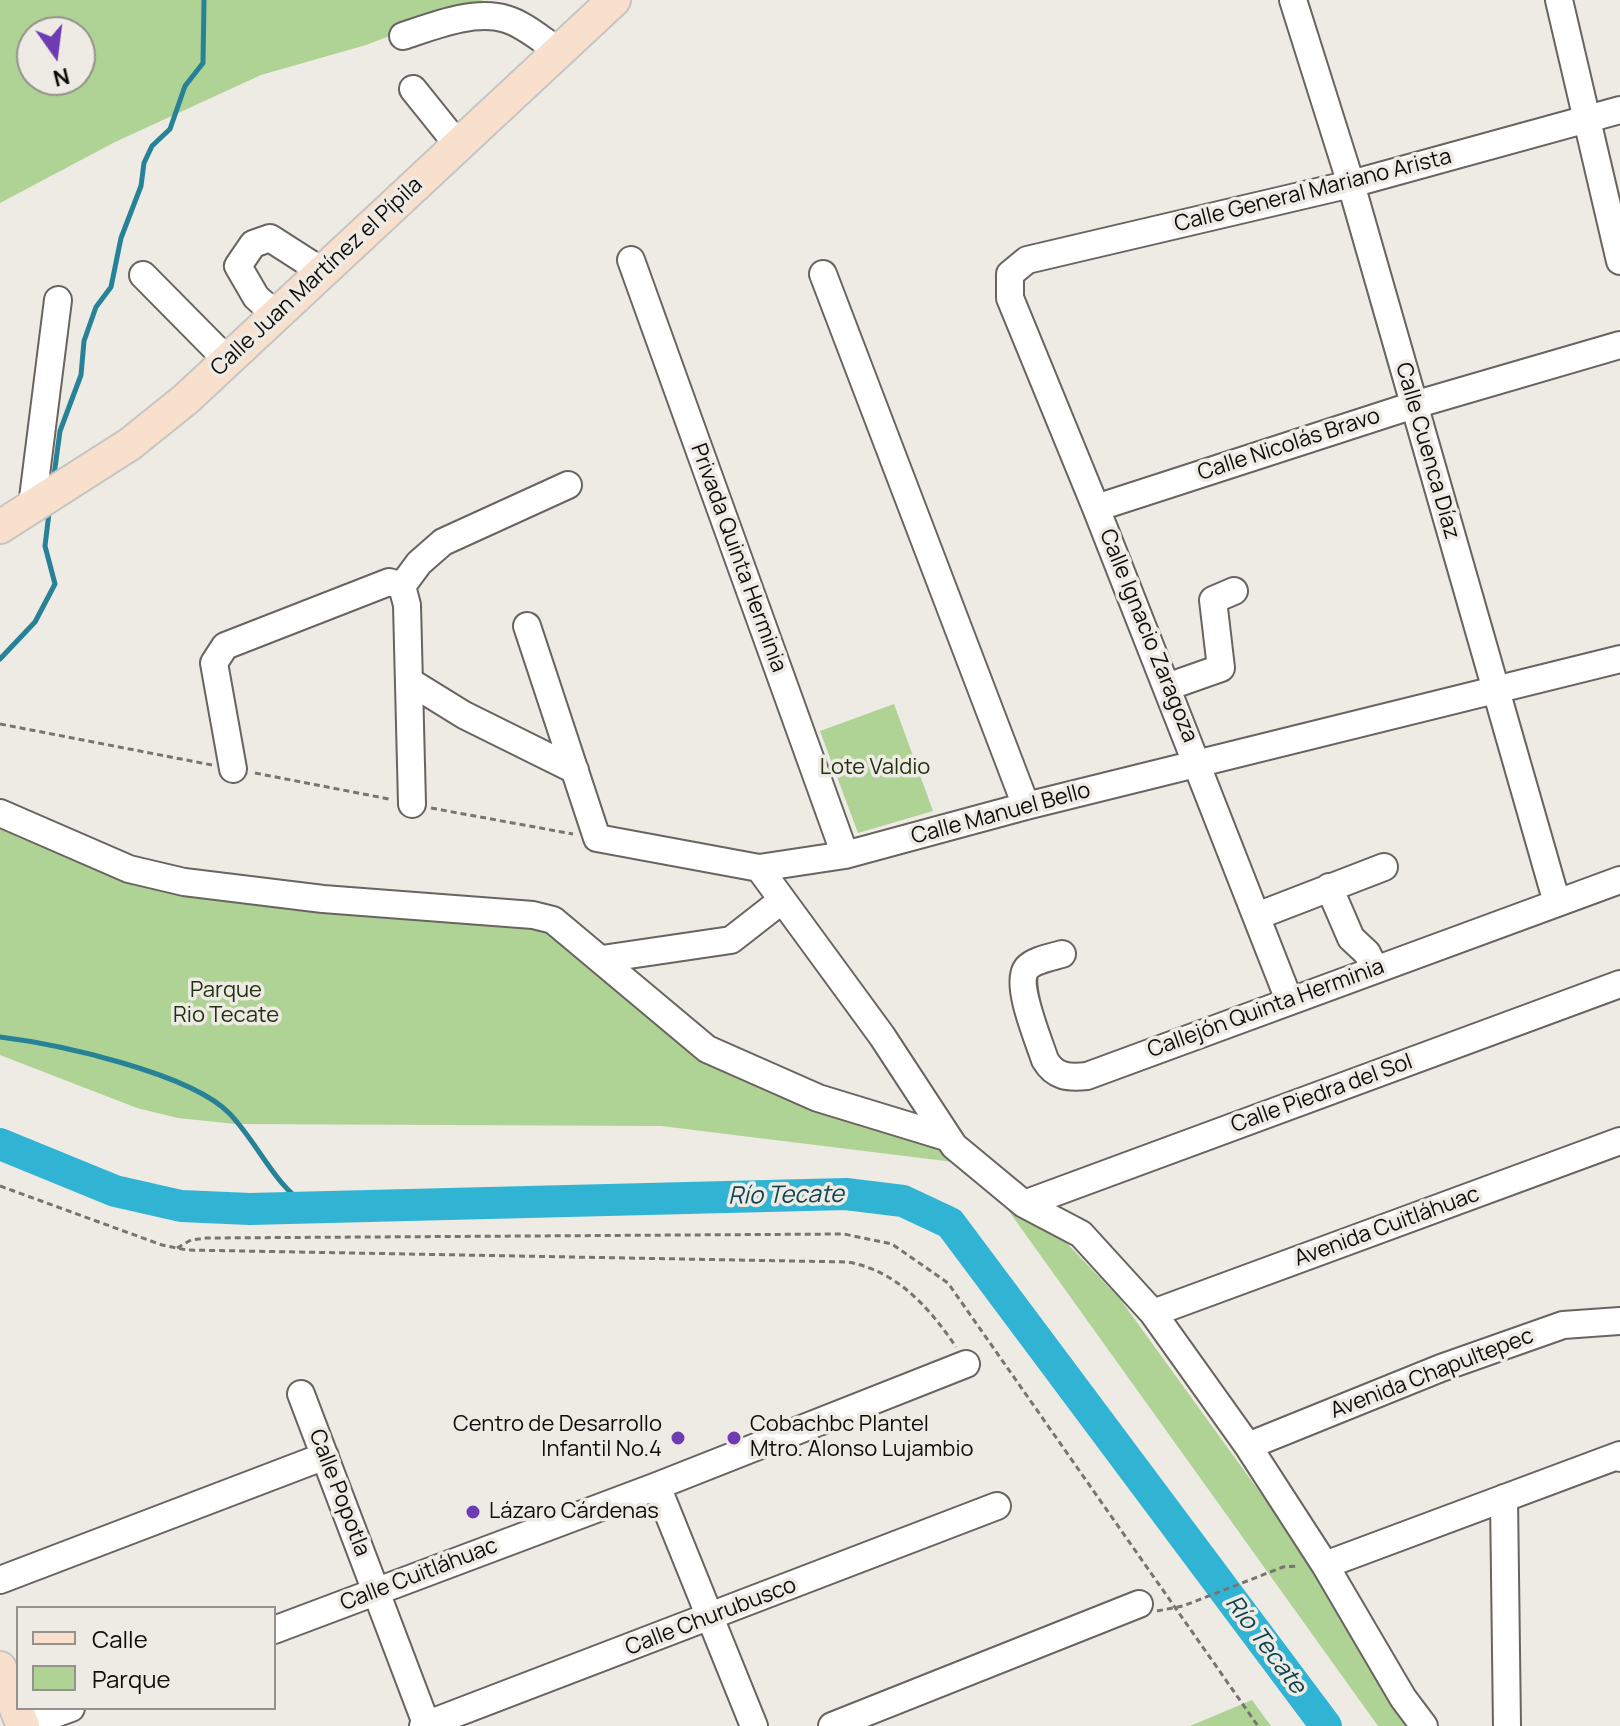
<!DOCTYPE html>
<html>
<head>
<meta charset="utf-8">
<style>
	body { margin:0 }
	#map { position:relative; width:1620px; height:1726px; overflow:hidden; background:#eeeae4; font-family:Manrope,sans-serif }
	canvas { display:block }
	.legend { position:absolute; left:16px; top:1606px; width:260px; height:104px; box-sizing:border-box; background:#eeeae4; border:2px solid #95928d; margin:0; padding:10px 14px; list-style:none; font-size:24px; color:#0f0d0b }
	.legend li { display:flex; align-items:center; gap:16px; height:40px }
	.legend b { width:40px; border:2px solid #95928d }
	.north { position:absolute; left:16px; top:16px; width:80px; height:80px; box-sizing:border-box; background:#eeeae4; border:2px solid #95928d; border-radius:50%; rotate:166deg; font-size:22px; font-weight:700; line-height:32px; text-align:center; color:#0f0d0b }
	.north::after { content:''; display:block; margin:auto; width:28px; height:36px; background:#6f3bb2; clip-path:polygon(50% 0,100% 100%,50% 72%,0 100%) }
</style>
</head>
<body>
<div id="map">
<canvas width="1620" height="1726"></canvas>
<ul class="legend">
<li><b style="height:10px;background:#f8e0cd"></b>Calle</li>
<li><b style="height:22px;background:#afd295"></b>Parque</li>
</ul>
<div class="north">N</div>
</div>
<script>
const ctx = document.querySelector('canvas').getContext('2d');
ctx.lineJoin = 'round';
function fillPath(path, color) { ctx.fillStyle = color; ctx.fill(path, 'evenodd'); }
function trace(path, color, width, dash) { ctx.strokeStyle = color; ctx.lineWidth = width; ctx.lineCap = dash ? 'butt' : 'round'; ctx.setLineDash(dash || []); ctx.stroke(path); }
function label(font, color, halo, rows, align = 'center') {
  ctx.font = font + ' Manrope,sans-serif'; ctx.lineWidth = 7; ctx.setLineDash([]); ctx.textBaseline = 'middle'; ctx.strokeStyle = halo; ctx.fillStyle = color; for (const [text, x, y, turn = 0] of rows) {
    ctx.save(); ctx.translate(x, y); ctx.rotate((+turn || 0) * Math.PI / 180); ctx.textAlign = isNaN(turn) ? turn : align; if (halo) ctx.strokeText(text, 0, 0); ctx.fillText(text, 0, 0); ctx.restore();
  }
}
const green = new Path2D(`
	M0 0H484L366 45 261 75 115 142 0 203ZM32 32H80V80H32Z
	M894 704 933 811 858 833 820 731Z
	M0 809 107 857 560 926 671 1027 913 1129 970 1164 661 1126 236 1124 178 1118 137 1108 0 1055Z
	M1008 1210 1061 1237 1120 1299 1298 1545 1411 1726H1378Z
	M1252 1700 1271 1726H1190Z`);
const stream = new Path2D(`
	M54 475 60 431 81 375 84 341 96 307 111 287 121 238 141 186 144 163 152 146 170 129 185 86 203 63 204 0
	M0 659 35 622 55 584 45 546 49 513
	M0 1037C57 1044 191 1073 230 1114 259 1145 273 1183 308 1207`);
const river = new Path2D(`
	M0 1144 115 1191 181 1206 250 1209 846 1194 903 1201 950 1223 1326 1726`);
const path = new Path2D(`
	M0 724 212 765
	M255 773 389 799
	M431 808 573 834
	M0 1186 162 1245 187 1250 847 1262C896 1270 929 1307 956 1347
	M177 1248 191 1240 206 1238 844 1234 892 1244 948 1283 1258 1726
	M1157 1611 1183 1606 1283 1567 1298 1566`);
const minor = new Path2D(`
	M1293 0 1351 184 1557 903
	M1559 0 1620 261
	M403 36C433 26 475 9 506 19 524 24 543 41 559 51
	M413 89 458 145
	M631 260 845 855
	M823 274 1026 806
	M143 275 228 361
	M277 316 256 297 238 266 253 244 270 238 323 272
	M32 506 58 300
	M1096 508 1414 405 1620 345
	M402 586 419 563 443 542 568 485
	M527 626 597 838 759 868 845 855 1026 806 1620 659
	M409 681 464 715 575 770
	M1167 687 1221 668 1213 600 1234 591
	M233 769 214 663 225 646 389 582 402 586 407 605 412 804
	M0 813 129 869 184 882 323 899 533 915 553 920 707 1049 818 1098 946 1137
	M759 868 882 1036 954 1146 1024 1204 1081 1234 1153 1313 1248 1446 1325 1565 1403 1698 1424 1726
	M1329 887 1351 938 1367 953 1375 969
	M1257 916 1384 867
	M1062 954C1052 957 1034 960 1027 968 1014 983 1039 1041 1045 1060 1055 1077 1068 1078 1087 1076L1620 880
	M602 959 731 940 781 901
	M1289 1000 1096 508 1010 298V274L1027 260 1351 184 1620 110
	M1024 1204 1620 984
	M1153 1313 1620 1141
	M301 1394 427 1726
	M1248 1446 1441 1368 1563 1325 1620 1321
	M657 1486 754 1726
	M1504 1498 1507 1726
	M1325 1565 1620 1455V1458
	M0 1580 325 1456
	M274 1630 657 1486 966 1364
	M23 1726 71 1708
	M423 1726 997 1506
	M832 1726 1139 1604`);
const major = new Path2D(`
	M0 527 130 444 186 399 614 0
	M0 1668 23 1726`);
const markers = [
	[678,1438,8,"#6f3bb2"],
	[734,1438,8,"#6f3bb2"],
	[473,1512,8,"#6f3bb2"]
];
const streetNames = [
	["Calle General Mariano Arista",1313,191,-14],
	["Calle Juan Martínez el Pípila",317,277,-43],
	["Calle Nicolás Bravo",1289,445,-18],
	["Calle Cuenca Díaz",1427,451,74],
	["Privada Quinta Herminia",738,558,70],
	["Calle Ignacio Zaragoza",1148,636,68],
	["Calle Manuel Bello",1001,814,-15],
	["Callejón Quinta Herminia",1266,1009,-20],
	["Calle Piedra del Sol",1322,1094,-20],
	["Avenida Cuitláhuac",1387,1227,-20],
	["Avenida Chapultepec",1432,1374,-21],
	["Calle Popotla",339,1493,69],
	["Calle Cuitláhuac",419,1575,-21],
	["Calle Churubusco",711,1617,-21]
];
const parkNames = [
	["Lote Valdio",875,768],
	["Parque",226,991],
	["Rio Tecate",226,1016]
];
const poiNames = [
	["Centro de Desarrollo",662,1425,"right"],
	["Infantil No.4",662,1450,"right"],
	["Cobachbc Plantel",750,1425],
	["Mtro. Alonso Lujambio",750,1450],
	["Lázaro Cárdenas",489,1512]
];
const waterNames = [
	["Río Tecate",786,1196,-1],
	["Río Tecate",1265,1645,53]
];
fillPath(green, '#afd295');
trace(stream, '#278298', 5);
trace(river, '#31b4d4', 32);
trace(minor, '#68645f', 30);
trace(major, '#c5c5c4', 36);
trace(path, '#777471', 3, [6, 4]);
trace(minor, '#fff', 26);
trace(major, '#f8e0cd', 32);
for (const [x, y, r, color] of markers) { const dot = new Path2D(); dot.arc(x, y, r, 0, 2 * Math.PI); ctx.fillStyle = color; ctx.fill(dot); trace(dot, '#eeeae4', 3); }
label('22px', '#0f0d0b', '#eeeae4', streetNames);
label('22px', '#1f3110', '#eeeae4', parkNames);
label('22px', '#0f0d0b', '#eeeae4', poiNames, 'left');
label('italic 24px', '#0d4451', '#eeeae4', waterNames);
</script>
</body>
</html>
